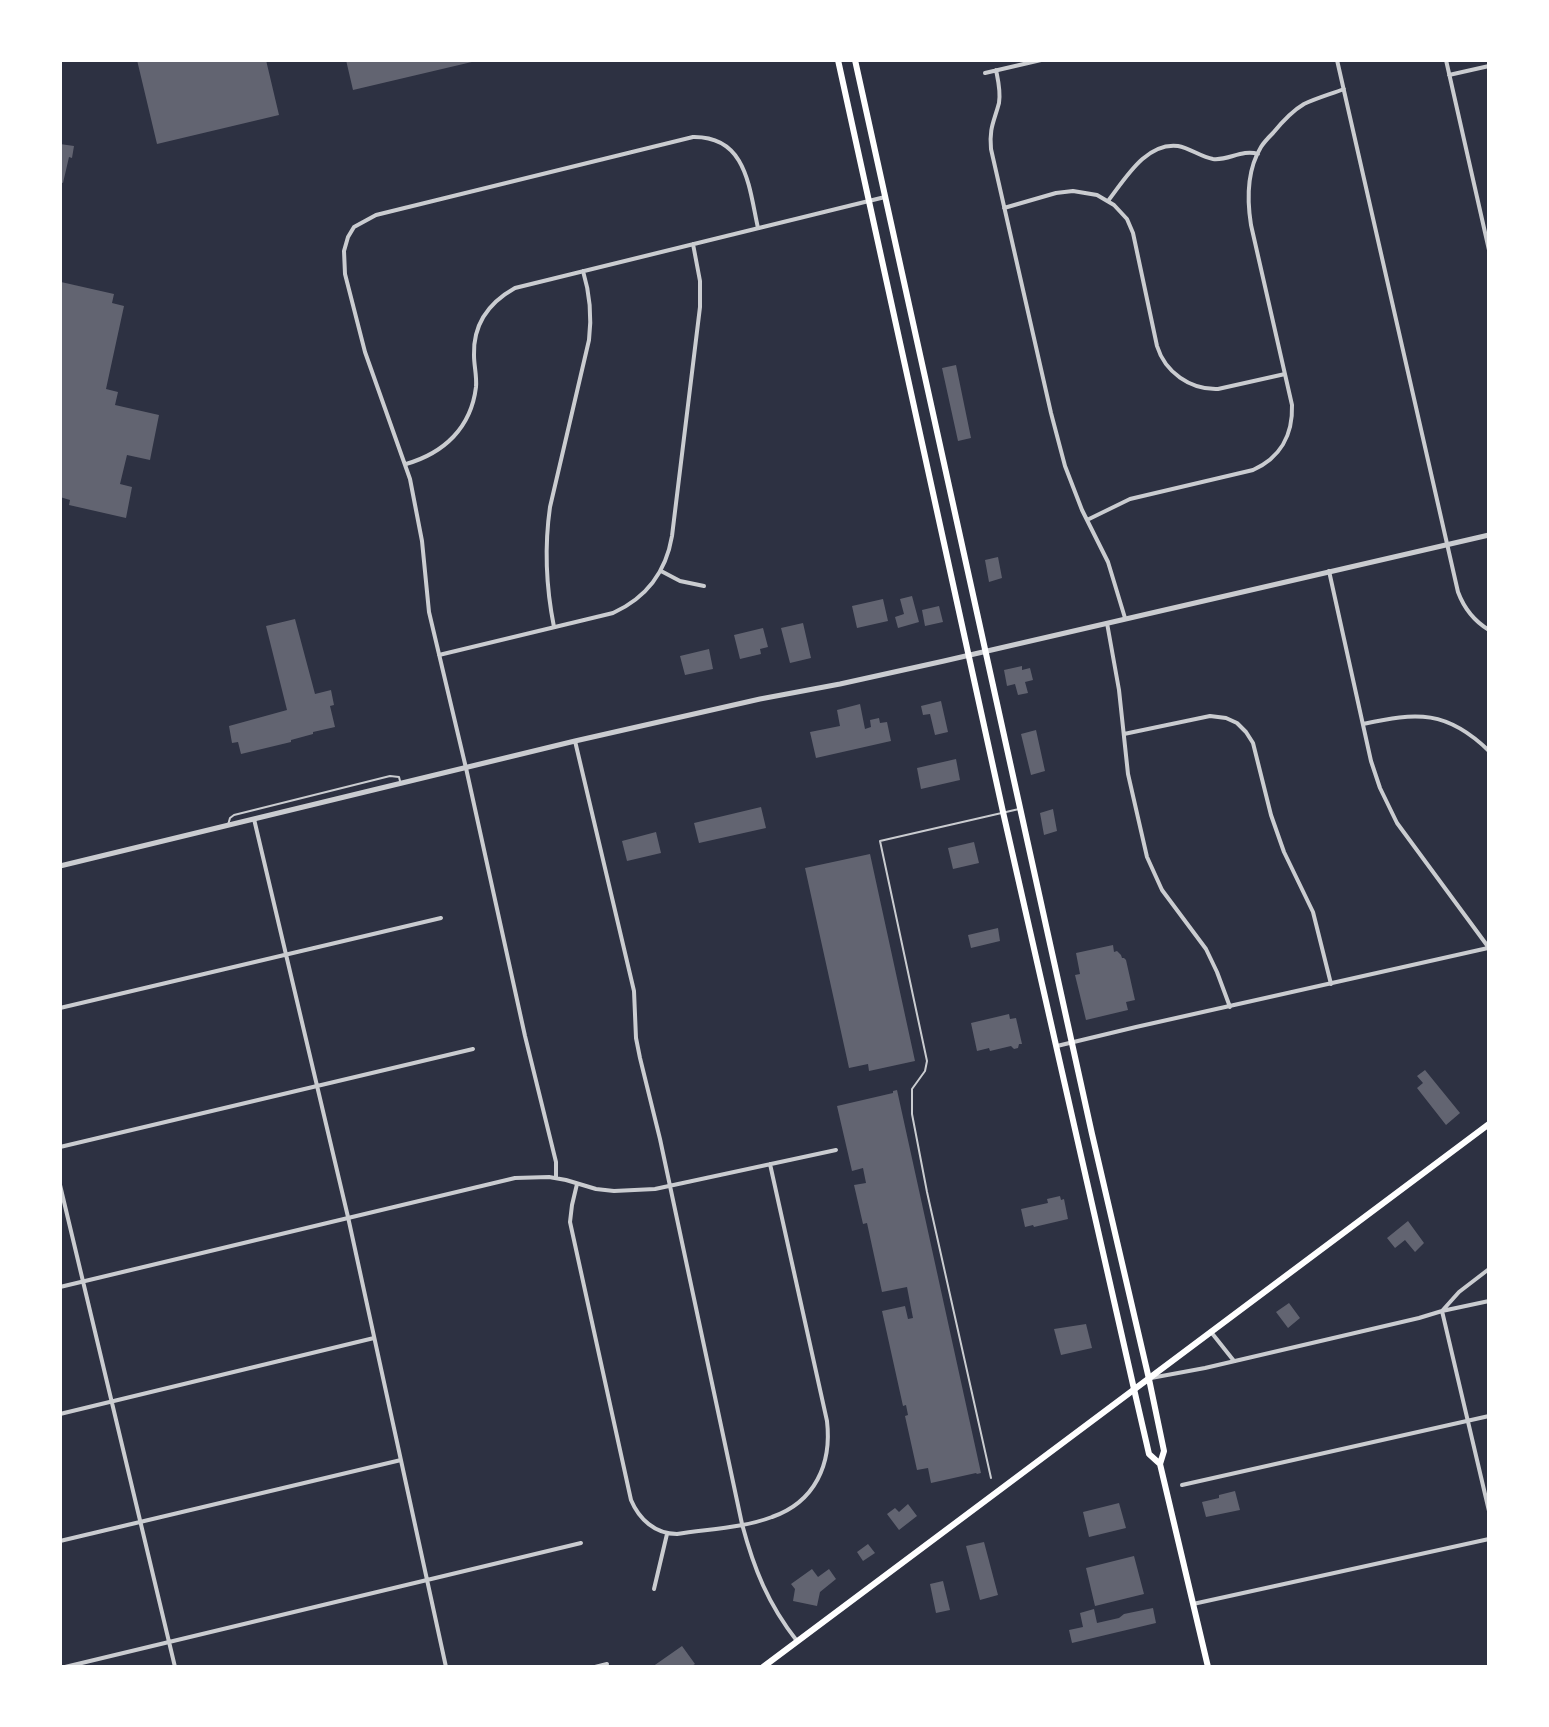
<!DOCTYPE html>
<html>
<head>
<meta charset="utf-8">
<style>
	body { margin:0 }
	#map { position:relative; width:1549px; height:1727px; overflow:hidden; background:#2d3142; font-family:Montserrat,sans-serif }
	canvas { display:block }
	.frame { position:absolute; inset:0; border:62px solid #fff; pointer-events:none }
</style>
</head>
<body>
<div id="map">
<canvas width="1549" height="1727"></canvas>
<div class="frame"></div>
</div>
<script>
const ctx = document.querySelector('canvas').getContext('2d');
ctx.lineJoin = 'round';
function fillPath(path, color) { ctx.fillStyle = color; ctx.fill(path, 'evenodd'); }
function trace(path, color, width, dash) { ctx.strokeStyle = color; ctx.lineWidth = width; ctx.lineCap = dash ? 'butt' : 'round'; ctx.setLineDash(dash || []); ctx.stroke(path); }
const building = new Path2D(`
	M137 60H266L279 115 157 144Z
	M346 60H476V61L353 90Z
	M60 144 74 146 72 158 69 157 63 183 60 182Z
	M61 282 114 294 112 303 124 306 106 389 118 392 115 405 159 415 150 460 127 455 120 484 132 487 126 518 69 505 70 500 60 497Z
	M956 365 971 438 958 441 942 368Z
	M998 557 1002 578 989 582 985 560Z
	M912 596 919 622 898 628 895 617 904 614 900 599Z
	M883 599 888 621 857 628 852 606Z
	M939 606 943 622 925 626 922 610Z
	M295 619 315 694 331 690 334 705 330 706 335 727 313 732V734L291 740V742L241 754 238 742 232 743 229 726 287 710 266 626Z
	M803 623 811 658 790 663 781 628Z
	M763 628 768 647 760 649 761 654 740 659 734 635Z
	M709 649 713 669 685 675 680 656Z
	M1022 666V670L1030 668 1033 680 1025 682 1028 693 1018 695 1015 684 1007 686 1004 670Z
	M941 701 948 732 935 735 930 714 923 715 921 706Z
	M860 704 865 729 871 727 870 720 879 718 880 723 887 722 891 741 816 758 810 732 840 726 837 710Z
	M1036 730 1045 771 1031 775 1021 734Z
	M956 759 960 780 921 789 917 768Z
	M761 807 766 828 699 843 694 823Z
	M1053 809 1057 831 1044 835 1040 813Z
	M656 832 661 853 627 861 622 841Z
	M974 842 979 863 953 869 948 848Z
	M870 854 915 1061 869 1071 868 1064 849 1068 805 868Z
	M998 928 1000 941 971 948 968 935Z
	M1113 945 1114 952 1117 951 1121 955 1122 958H1124L1126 960 1135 1000 1126 1002 1128 1010 1086 1020 1075 975 1080 974 1076 953Z
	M1009 1014 1010 1019 1016 1018 1022 1044H1019L1018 1048 1014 1049 1011 1046 990 1051 989 1048 977 1051 971 1023Z
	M1425 1070 1460 1113 1446 1125 1417 1088 1423 1083 1417 1076Z
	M897 1090 981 1473 977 1474 976 1473 931 1483 928 1468 917 1470 905 1416 908 1415 906 1405 903 1406 882 1311 905 1306 908 1319 913 1318 907 1287 882 1292 867 1223 863 1224 854 1185 866 1183 863 1168 852 1171 837 1106 893 1093V1091Z
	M1060 1196 1061 1200 1064 1199 1068 1219 1034 1227 1033 1225 1025 1227 1021 1209 1048 1203 1047 1199Z
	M1408 1221 1424 1243 1415 1252 1405 1240 1395 1248 1387 1238Z
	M1289 1303 1300 1318 1288 1328 1276 1312Z
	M1086 1324 1092 1348 1061 1355 1054 1329Z
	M1235 1491 1240 1510 1206 1517 1202 1502 1219 1498V1495Z
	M1119 1503 1126 1528 1089 1537 1083 1512Z
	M908 1504 917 1516 899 1530 887 1514 895 1508 899 1512Z
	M984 1542 998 1595 980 1600 966 1546Z
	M868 1544 875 1553 863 1561 857 1552Z
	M1134 1556 1144 1594 1095 1606 1086 1568Z
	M812 1569 818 1577 829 1569 836 1579 820 1592 817 1606 793 1601 795 1589 791 1584Z
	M943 1581 950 1610 936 1613 930 1584Z
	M1153 1608 1156 1623 1072 1643 1069 1630 1083 1627 1080 1613 1094 1609 1097 1623 1119 1618 1124 1614Z
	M682 1646 695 1664 690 1667H652Z`);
const service = new Path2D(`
	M228 825 230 818 234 815 390 776 399 777 400 781
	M991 1478 927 1192 912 1114V1089L925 1071 927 1061 880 841 1019 809`);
const minor = new Path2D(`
	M1337 60 1458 592C1464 608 1474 621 1489 630
	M1446 60 1489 250
	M996 70C998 80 1001 91 999 103 994 122 989 128 991 149L1051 413 1065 466 1082 510 1108 562 1125 618
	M985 73 1041 60
	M1449 75 1489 66
	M1108 201C1125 179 1146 142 1178 146 1190 148 1201 157 1213 159 1228 161 1242 149 1258 154
	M1004 208 1056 193 1073 191 1097 195 1114 205 1127 219 1133 233 1157 346C1165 372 1190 390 1218 389L1285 374
	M406 464C444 453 471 428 476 387 477 376 474 366 474 355 473 324 490 302 515 288L885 197
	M1087 520 1130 499 1253 470C1280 458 1293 435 1292 405L1251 225C1247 200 1247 170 1261 147 1264 142 1269 137 1273 133 1282 122 1292 111 1304 104 1317 98 1331 94 1344 89
	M661 571 680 581 704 586
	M1329 571 1371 761 1380 788 1397 823 1489 948
	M1107 623 1119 690 1128 774 1147 857 1162 890 1206 949 1217 972 1230 1007
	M554 627C546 587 544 549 550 507L589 340C592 316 590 294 583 271
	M439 655 613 613C646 598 666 572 672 536L700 307V281L693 244
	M1363 724C1417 712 1447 710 1489 751
	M1124 734 1210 716 1226 718 1237 723 1246 732 1253 743 1271 815 1284 852 1313 912 1331 984
	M575 741 634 991 636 1038 640 1058 660 1139 742 1524C754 1569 768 1604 797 1641
	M254 819 348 1217 446 1667
	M60 1008 441 918
	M1057 1046 1136 1027 1488 948
	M60 1147 473 1049
	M556 1178V1162L525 1036 466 768 429 612 422 541 410 479 365 352 345 274 344 251 348 237 354 227 376 215 693 137C747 136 749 188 758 228
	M577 1184 572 1205 570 1222 631 1500C639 1519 655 1534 677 1534 708 1529 743 1528 772 1517 815 1502 832 1464 827 1421L770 1164
	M60 1185 175 1667
	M1489 1269 1459 1292 1442 1311 1489 1511
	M60 1287 515 1178 549 1177 566 1180 596 1189 614 1191 655 1189 836 1150
	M1211 1332 1234 1361
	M1151 1378 1205 1368 1419 1318 1442 1311 1489 1301
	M60 1414 374 1338
	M1182 1485 1489 1416
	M60 1541 401 1460
	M654 1589 667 1534
	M1193 1604 1489 1539
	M65 1667 581 1543
	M595 1667 607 1664`);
const tertiary = new Path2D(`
	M60 866 575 741 760 699 840 684 944 661 1489 535`);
const secondary = new Path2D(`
	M763 1667 1489 1124`);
const primary = new Path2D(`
	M838 60 1003 812 1134 1389 1149 1454 1160 1464
	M855 60 1092 1134 1149 1379 1164 1451 1160 1464 1208 1667`);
fillPath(building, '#626471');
trace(service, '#caccd0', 2);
trace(minor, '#caccd0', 4);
trace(tertiary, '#caccd0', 5);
trace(secondary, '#fff', 6);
trace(primary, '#fff', 6);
</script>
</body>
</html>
